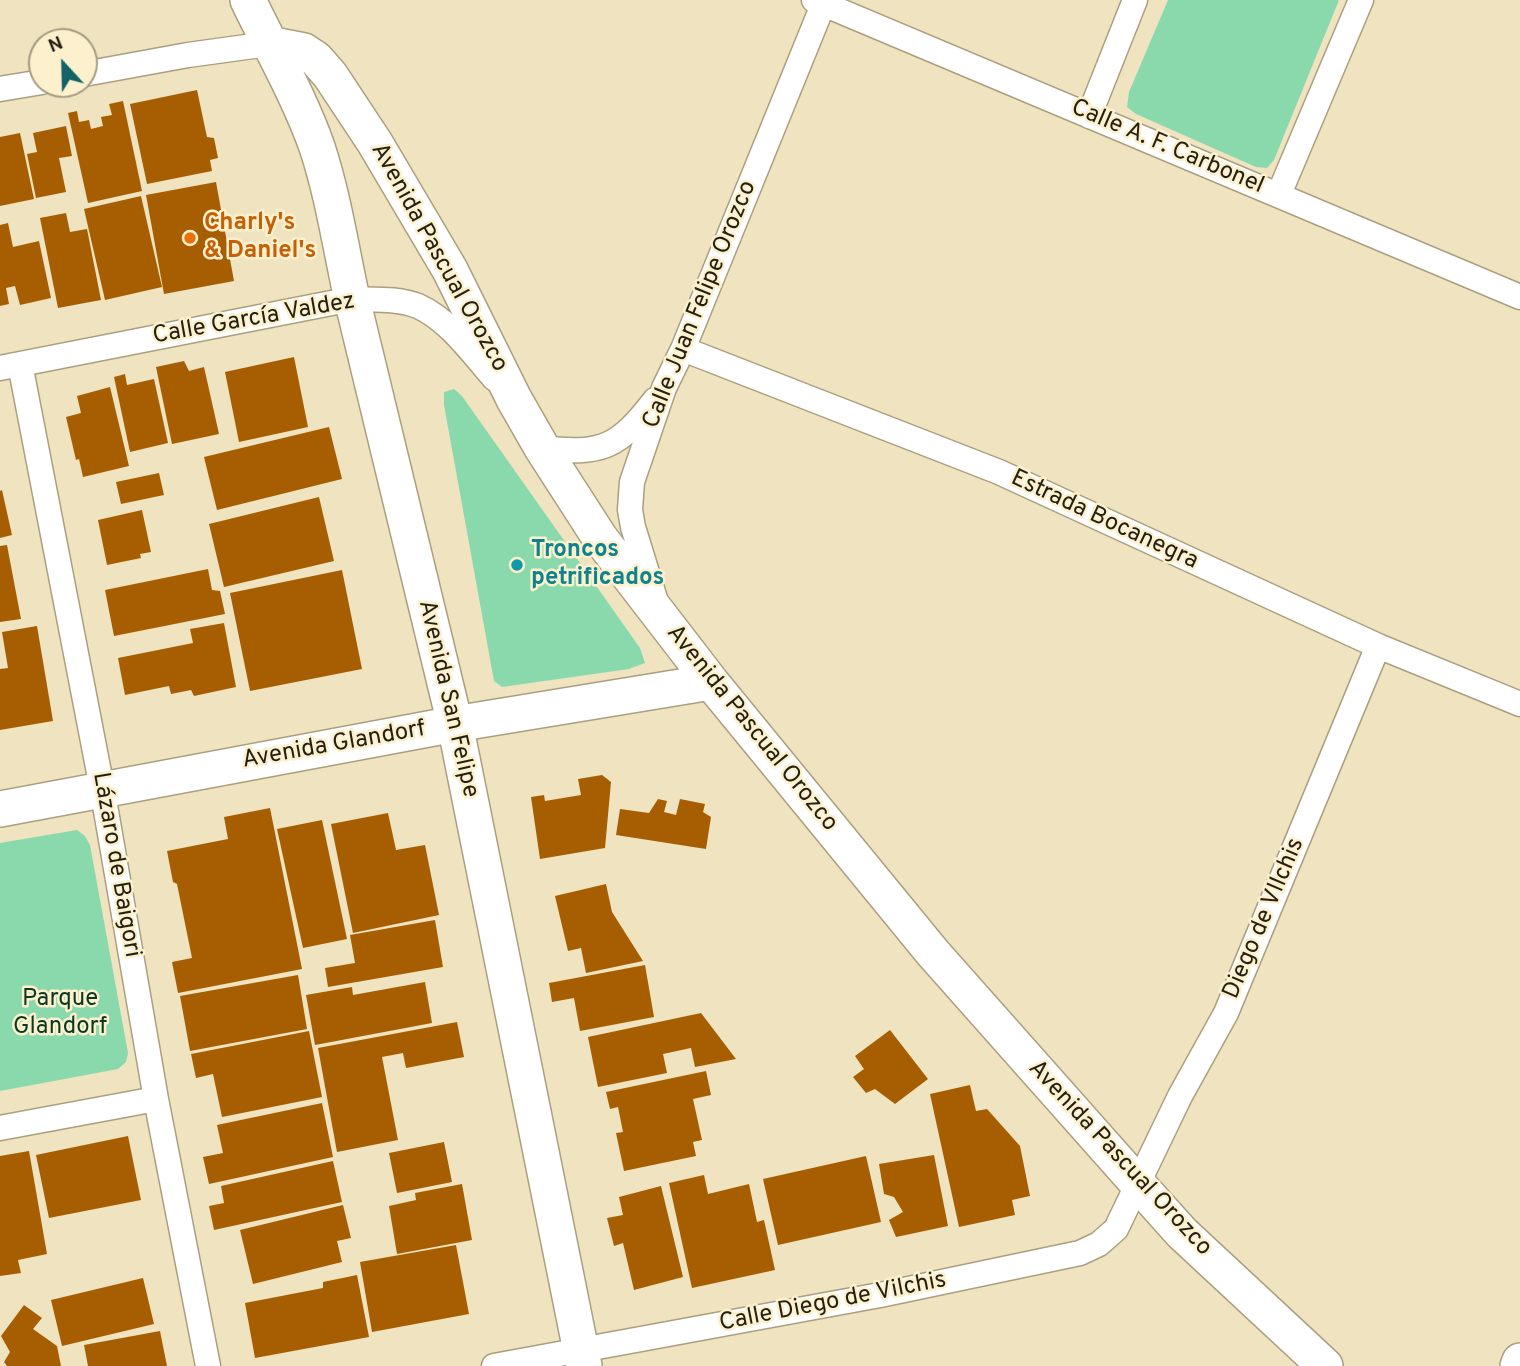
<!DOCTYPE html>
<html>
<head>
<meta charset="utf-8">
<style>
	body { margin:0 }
	#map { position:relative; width:1520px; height:1366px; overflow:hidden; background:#efe3c0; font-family:Overpass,sans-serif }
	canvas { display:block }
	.north { position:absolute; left:28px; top:28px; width:70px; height:70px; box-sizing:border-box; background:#fcf0cd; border:2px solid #a59c82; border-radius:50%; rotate:338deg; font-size:19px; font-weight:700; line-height:28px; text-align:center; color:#231f12 }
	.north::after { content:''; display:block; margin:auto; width:24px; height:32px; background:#136367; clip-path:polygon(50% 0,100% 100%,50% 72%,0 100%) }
</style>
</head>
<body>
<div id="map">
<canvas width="1520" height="1366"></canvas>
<div class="north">N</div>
</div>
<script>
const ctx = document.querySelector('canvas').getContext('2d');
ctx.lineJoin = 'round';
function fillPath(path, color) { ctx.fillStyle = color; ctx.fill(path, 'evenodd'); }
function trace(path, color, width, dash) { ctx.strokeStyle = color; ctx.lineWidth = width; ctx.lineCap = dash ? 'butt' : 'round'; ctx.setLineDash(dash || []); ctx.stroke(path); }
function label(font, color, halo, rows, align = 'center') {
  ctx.font = font + ' Overpass,sans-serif'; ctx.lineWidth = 5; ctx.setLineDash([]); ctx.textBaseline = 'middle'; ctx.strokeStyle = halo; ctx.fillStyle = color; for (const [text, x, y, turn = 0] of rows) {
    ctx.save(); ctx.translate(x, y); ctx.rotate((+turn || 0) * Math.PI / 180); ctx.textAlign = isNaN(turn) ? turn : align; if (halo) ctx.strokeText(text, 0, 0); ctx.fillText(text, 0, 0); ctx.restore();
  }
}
const green = new Path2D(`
	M1168 0H1339L1274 160 1267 168 1256 167 1136 114 1127 107 1129 92Z
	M454 389 462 396 640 648 645 663 629 669 502 687 494 681 444 405V392Z
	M77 830 85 836 90 845 128 1053 126 1062 118 1069 0 1091V843Z`);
const building = new Path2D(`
	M197 90 207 137 214 138 218 158 210 160 212 171 147 184 130 104Z
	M123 101 142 191 88 203 68 113 77 111 79 122 89 120 91 129 103 126 101 117 112 115 109 104Z
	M66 126 72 156 59 158 66 192 36 198 27 154 37 152 33 133Z
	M20 133 34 199 0 206V137Z
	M216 182 234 281 164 294 146 195Z
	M141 196 162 287 105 300 84 209Z
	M66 213 70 232 87 229 101 300 58 308 40 218Z
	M8 223 13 247 39 241 51 298 20 305 15 286 6 288 9 304 0 306V225Z
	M294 357 308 427 239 442 225 372Z
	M184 361 189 371 204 367 219 434 172 444 156 367Z
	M125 374 127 385 154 379 168 443 130 452 114 377Z
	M110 387 129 466 83 477 79 459 76 460 66 417 81 413 77 396Z
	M329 427 342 479 217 510 204 457Z
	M159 473 164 495 121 504 116 482Z
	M2 490 12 535 0 538V491Z
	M319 497 334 561 224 587 209 524Z
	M142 510 151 552 140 554 141 558 107 565 98 520Z
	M7 545 21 619 0 622V546Z
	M208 569 212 590 220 591 225 614 114 636 105 590Z
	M342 570 362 669 250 691 230 593Z
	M224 623 236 687 194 696 191 690 171 694 169 686 125 695 118 658 193 643 190 629Z
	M37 626 53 721 0 730V669L8 668 2 632Z
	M602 775 611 782 605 848 540 859 531 797 544 795 545 801 581 795 578 779Z
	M658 799 667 801 664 812 676 815 680 799 705 804 703 812 711 817 706 849 616 835 620 809 649 813Z
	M270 808 302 969 178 993 172 962 192 958 177 884 173 882 167 851 228 839 224 817Z
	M388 813 396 850 425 845 439 915 353 933 331 824Z
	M322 820 347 939 303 948 277 829Z
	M606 884 612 912 643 961 586 973 581 948 568 951 555 896Z
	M435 920 443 967 328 987 325 968 355 963 350 935Z
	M645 965 654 1017 580 1031 574 998 552 1002 549 983Z
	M298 975 307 1029 190 1051 180 996Z
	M425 982 432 1023 315 1045 306 995 352 987 353 995Z
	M701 1013 736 1059 695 1067 691 1048 663 1054 667 1073 598 1087 588 1037Z
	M457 1022 464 1057 406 1068 403 1053 382 1057 398 1140 337 1152 318 1048Z
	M890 1030 928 1079 895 1104 875 1089 866 1093 853 1077 864 1069 855 1056Z
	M309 1031 322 1097 222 1117 213 1074 196 1078 191 1054Z
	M706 1071 711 1095 693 1099 702 1140 693 1142 696 1156 624 1171 616 1133 623 1132 618 1107 610 1109 606 1092Z
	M970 1085 976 1111 987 1109 1020 1146 1030 1196 1012 1200 1015 1215 959 1227 930 1094Z
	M322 1103 333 1157 209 1184 203 1157 223 1153 217 1125Z
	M128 1136 141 1200 49 1218 36 1155Z
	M444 1142 452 1182 397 1193 389 1153Z
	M29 1151 47 1254 18 1260 21 1273 0 1276V1156Z
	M934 1155 948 1226 896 1237 889 1220 903 1212 894 1197 884 1194 879 1164Z
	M866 1156 881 1222 778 1245 763 1179Z
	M333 1161 342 1202 214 1230 209 1206 224 1203 221 1186Z
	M704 1175 708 1194 749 1184 757 1222 764 1220 775 1270 692 1288 669 1183Z
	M462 1184 472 1240 397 1254 389 1206 416 1200 415 1193Z
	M661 1186 683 1277 634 1290 623 1243 614 1246 607 1218 623 1215 619 1197Z
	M343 1205 351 1238 337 1241 342 1262 253 1284 240 1230Z
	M456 1245 469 1314 372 1332 360 1262Z
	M357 1275 369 1337 255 1358 245 1303 323 1288V1282Z
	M143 1278 154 1324 62 1346 51 1300Z
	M24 1305 42 1318 33 1329 57 1346 61 1366H7L4 1362 10 1352 1 1336Z
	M160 1331 167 1366H88L84 1345Z`);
const minor = new Path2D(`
	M814 0 1520 297
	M84 74 188 55 268 44
	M0 89 42 82
	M1089 116 1135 0
	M1279 194 1361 0
	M683 349 999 472 1378 646 1520 704
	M20 364 102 788 156 1099 208 1366
	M0 368 352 299C373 300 398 298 418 306 449 320 472 353 494 378
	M542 448C602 455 618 448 655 400
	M656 602 633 527 630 510 631 495 632 482 664 388 683 349 825 0
	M0 1128 156 1099
	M494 1366 880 1295 1080 1253 1099 1244 1116 1229 1180 1096 1226 1013 1378 646`);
const secondary = new Path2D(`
	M248 0C271 48 299 96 317 147 333 195 341 249 352 299L455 724 584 1366
	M268 44 304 51 316 59 330 75 375 143 450 270 514 399 542 448 600 538 711 682 933 953 1138 1184 1182 1233 1325 1366
	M0 809 455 724 711 682
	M1518 1366 1520 1361`);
const markers = [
	[190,238,7,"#e8710a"],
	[517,565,7,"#0f9aa8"]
];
const streetNames = [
	["Calle A. F. Carbonel",1167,148,23],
	["Avenida Pascual Orozco",438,258,61],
	["Calle Juan Felipe Orozco",701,305,-68],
	["Calle García Valdez",254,320,-10],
	["Estrada Bocanegra",1104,521,25],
	["Avenida San Felipe",447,699,77],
	["Avenida Pascual Orozco",751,729,51],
	["Avenida Glandorf",334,746,-10],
	["Lázaro de Baigori",115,865,80],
	["Diego de VIlchis",1265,919,-67],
	["Avenida Pascual Orozco",1119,1159,47],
	["Calle Diego de Vilchis",833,1303,-11]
];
const foodNames = [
	["Charly's",204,224],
	["& Daniel's",204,252]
];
const cultureNames = [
	["Troncos",531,551],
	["petrificados",531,579]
];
const parkNames = [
	["Parque",60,1000],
	["Glandorf",60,1028]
];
fillPath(green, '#8ad9ad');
fillPath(building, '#a65e01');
trace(minor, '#ab9f7f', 27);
trace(secondary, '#ab9f7f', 38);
trace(minor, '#fff', 24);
trace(secondary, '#fff', 35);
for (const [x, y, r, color] of markers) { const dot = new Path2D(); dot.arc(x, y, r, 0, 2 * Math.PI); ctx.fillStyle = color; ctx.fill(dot); trace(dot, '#fcf0cd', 2.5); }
label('24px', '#231f12', '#fcf0cd', streetNames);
label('bold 24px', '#c56008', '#fcf0cd', foodNames, 'left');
label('bold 24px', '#0d838f', '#fcf0cd', cultureNames, 'left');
label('24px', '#093923', '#fcf0cd', parkNames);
</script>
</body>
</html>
